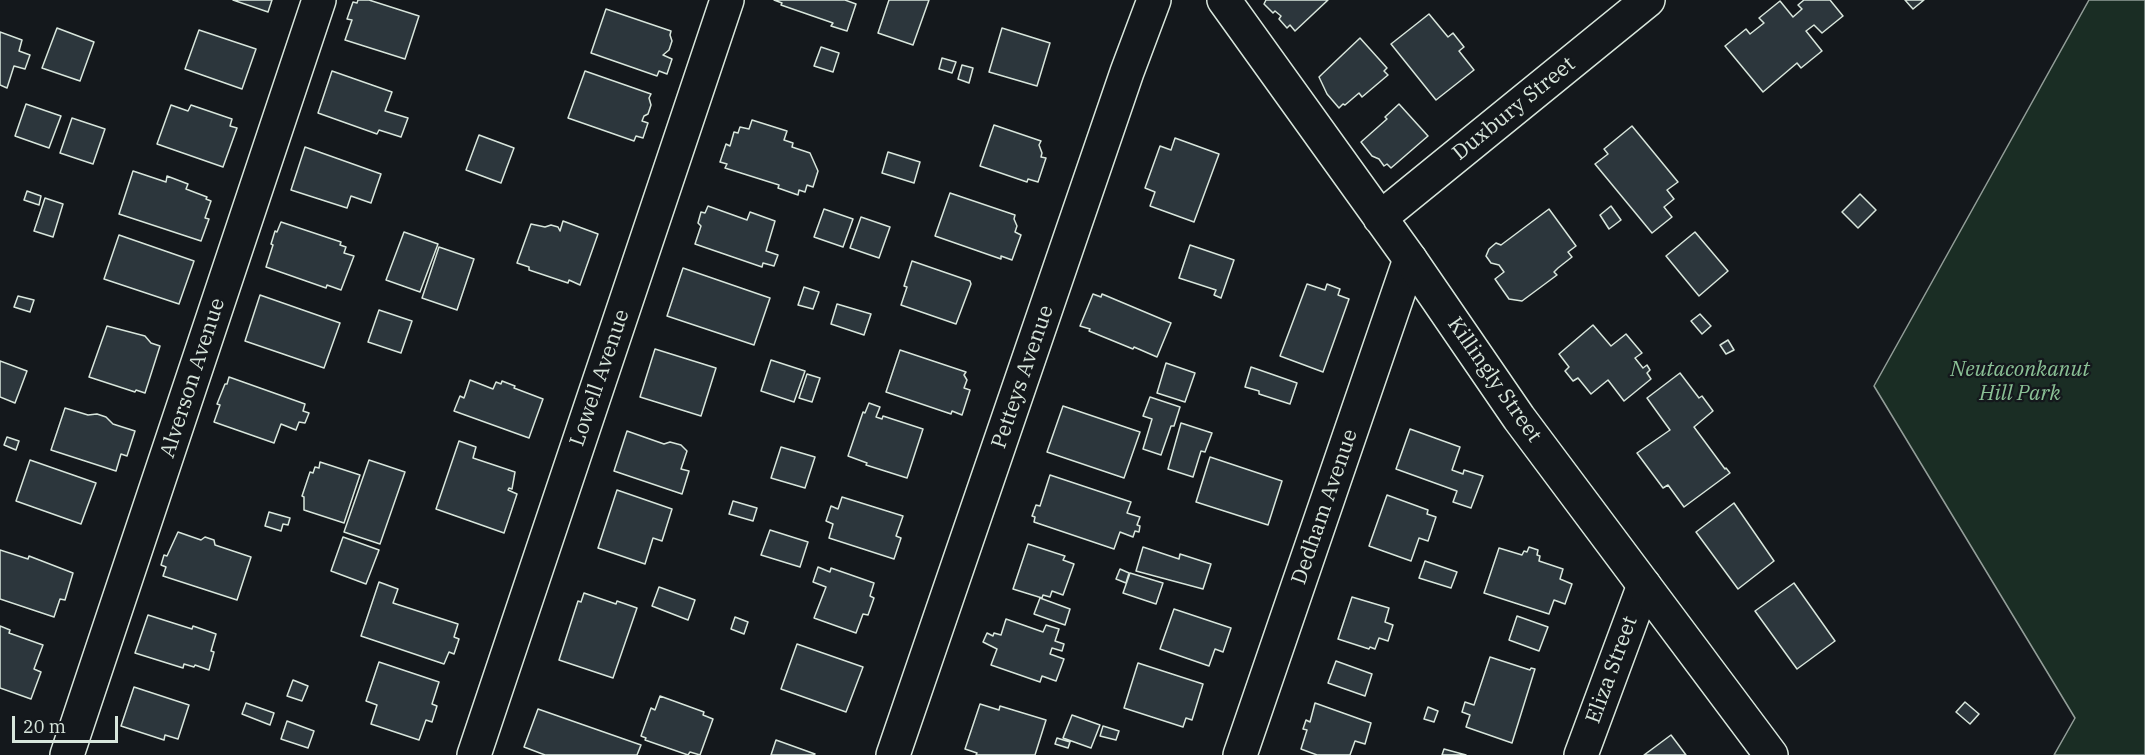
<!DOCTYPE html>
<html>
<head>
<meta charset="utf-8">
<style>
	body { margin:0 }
	#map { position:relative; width:2145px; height:755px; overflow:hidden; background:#14181c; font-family:"IBM Plex Serif",serif }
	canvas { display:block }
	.scale { position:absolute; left:12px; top:716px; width:106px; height:27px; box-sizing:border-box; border:3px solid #d8e6dc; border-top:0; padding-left:8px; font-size:18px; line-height:21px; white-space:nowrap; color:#d8e6dc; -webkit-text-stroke:4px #14181c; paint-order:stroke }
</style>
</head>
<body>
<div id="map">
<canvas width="2145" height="755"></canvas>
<div class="scale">20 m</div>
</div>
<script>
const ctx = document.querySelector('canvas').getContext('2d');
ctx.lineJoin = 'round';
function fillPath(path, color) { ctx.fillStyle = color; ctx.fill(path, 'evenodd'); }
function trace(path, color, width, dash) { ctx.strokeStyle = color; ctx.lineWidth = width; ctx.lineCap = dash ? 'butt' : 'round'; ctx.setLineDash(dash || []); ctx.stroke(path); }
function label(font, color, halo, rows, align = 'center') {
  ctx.font = font + ' "IBM Plex Serif",serif'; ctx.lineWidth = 4.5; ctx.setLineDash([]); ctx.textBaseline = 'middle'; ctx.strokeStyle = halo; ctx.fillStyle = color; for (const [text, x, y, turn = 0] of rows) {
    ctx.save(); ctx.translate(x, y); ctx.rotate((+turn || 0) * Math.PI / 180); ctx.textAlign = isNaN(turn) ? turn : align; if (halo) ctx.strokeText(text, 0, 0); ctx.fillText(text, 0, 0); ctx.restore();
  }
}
const green = new Path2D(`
	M2089 0H2145V755H2054L2075 718 1874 386Z`);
const building = new Path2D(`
	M233 0H272L268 12Z
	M358 0H369L419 16 405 59 345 40 352 20 347 19 353 2 357 3Z
	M774 0H845L856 4 847 31 831 26 833 23 781 5 782 3Z
	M889 0H929L913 45 878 33Z
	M1266 0H1328L1295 31 1290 25 1287 28 1279 19 1281 16 1275 11 1273 13 1264 4Z
	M1804 0H1830L1843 16 1822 33 1814 25 1806 31 1822 51 1801 68 1797 63 1763 92 1725 46 1746 29 1750 34 1764 23 1759 18 1780 1 1793 17 1802 9 1798 5Z
	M1905 0H1924L1913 9Z
	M606 9 671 31 670 35 672 41 669 50 663 55 672 59 667 74 659 71 657 76 591 53Z
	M1429 14 1448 37 1453 33 1464 47 1459 51 1474 70 1436 100 1391 44Z
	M57 28 94 42 80 81 42 68Z
	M1002 28 1050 43 1037 86 989 72Z
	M199 30 256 49 242 89 185 69Z
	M0 32 22 40 19 51 30 55 25 69 14 66 7 88 0 85Z
	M1360 38 1387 68 1384 71 1388 75 1362 97 1359 93 1345 105 1343 104 1339 108 1327 94 1319 77Z
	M821 47 839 53 833 72 814 66Z
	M942 58 956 62 952 73 939 69Z
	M962 65 973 68 969 83 958 79Z
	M332 71 392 92 385 111 408 118 401 137 379 130 377 134 318 113Z
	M585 71 651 94 649 98 651 105 648 114 644 116 642 121 648 123 643 138 636 136 634 141 568 118Z
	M26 104 61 116 49 148 15 136Z
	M1399 104 1428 136 1391 168 1387 164 1384 166 1379 159 1372 156 1361 142 1387 119 1385 117Z
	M171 105 188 111 191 105 232 119 230 126 237 128 223 167 157 144Z
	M72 118 105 129 93 164 60 153Z
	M752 120 787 131 784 140 793 143 792 147 810 153 818 171 813 187 807 185 805 192 799 190 798 195 778 188 779 185 725 168 727 164 720 162 726 144 730 146 734 132 738 133 740 127 749 129Z
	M994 125 1041 141 1039 145 1042 153 1041 157 1046 158 1038 182 1028 179 1027 182 980 166Z
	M1632 126 1678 182 1667 190 1674 199 1664 207 1672 217 1652 233 1595 164 1608 154 1604 149Z
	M479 135 514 148 501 183 466 170Z
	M1175 138 1219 154 1194 222 1150 206 1155 192 1145 188 1160 146 1171 150Z
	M305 147 381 174 371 203 351 196 347 208 291 190Z
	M888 152 920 162 914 183 882 173Z
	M133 171 166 182 167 176 188 184 186 189 207 197 206 199 211 201 205 218 209 219 201 241 119 214Z
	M27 191 41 196 39 205 24 200Z
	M950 193 1015 215 1014 219 1017 226 1015 232 1021 235 1012 260 1001 256V259L935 236Z
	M1860 194 1876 210 1858 228 1842 212Z
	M45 198 63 204 53 237 34 231Z
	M708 206 747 220 750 212 775 221 766 251 778 255 774 266 763 263 762 267 695 244 701 226 698 223 701 212 705 213Z
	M1611 206 1621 220 1609 229 1600 215Z
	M824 209 853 219 843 247 814 237Z
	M1549 209 1576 246 1568 252 1572 257 1558 268 1554 272 1557 275 1522 301 1509 299 1495 279 1504 272 1499 265 1491 263 1486 256 1489 249 1496 243 1501 245Z
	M861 217 890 227 879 258 850 248Z
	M563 221 598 234 580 285 569 280 568 283 529 270V267L517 263 531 224 545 227 551 225 558 227 560 231Z
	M281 222 341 242 340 245 346 247 344 253 354 256 341 290 327 285 326 288 266 267 273 245 271 244 275 231 277 232Z
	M404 232 438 244 420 292 386 280Z
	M1695 232 1728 271 1699 296 1666 256Z
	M119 235 194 261 179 304 104 279Z
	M1190 245 1234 260 1221 298 1214 295 1216 290 1179 278Z
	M439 247 474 259 457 310 422 298Z
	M912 261 970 281 971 284 956 324 901 305 907 287 904 286Z
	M683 268 770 298 754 345 667 316Z
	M1307 284 1325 290 1327 284 1340 289 1338 295 1349 299 1323 372 1280 356Z
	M804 287 819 292 813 309 798 305Z
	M1093 294 1101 297 1102 294 1171 323 1157 357 1134 347 1133 349 1089 331 1090 329 1080 326Z
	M260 295 340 323 324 368 245 341Z
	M18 296 34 300 30 312 14 307Z
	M837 304 871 314 864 335 831 324Z
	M379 310 412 321 401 353 368 342Z
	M1700 314 1711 326 1702 334 1691 321Z
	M1593 325 1611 346 1626 334 1642 353 1635 358 1643 368 1647 365 1650 370 1647 373 1651 379 1624 401 1608 380 1591 394 1578 378 1573 381 1565 371 1569 367 1559 354Z
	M107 326 145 336 151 343 160 346 145 393 136 390 135 392 89 377Z
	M1728 340 1734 350 1726 354 1720 345Z
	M655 349 716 368 701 416 640 397Z
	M900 350 966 372 964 375 967 380 964 388 970 390 962 415 952 411 951 414 886 392Z
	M771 360 805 371 794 402 761 391Z
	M0 361 27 371 15 403 0 397Z
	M1166 363 1195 373 1185 402 1157 393Z
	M1251 367 1297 383 1290 404 1259 394V391L1245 387Z
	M1680 373 1699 398 1702 396 1713 411 1694 427 1725 469 1726 468 1730 473 1684 507 1668 485 1663 488 1637 453 1670 430 1647 398Z
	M807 374 820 378 812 402 799 398Z
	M229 377 305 404 303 411 309 413 305 423 299 422 296 430 281 424 274 443 214 422 220 405 217 404 225 384H227Z
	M470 380 493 389 496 382 501 384 502 381 515 386 514 388 543 399 529 438 454 411 460 396 464 398Z
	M1150 397 1180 407 1174 426H1171L1161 455 1143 449 1152 419 1143 416Z
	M869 403 880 407 876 417 882 419 883 416 923 429 907 478 866 465 867 463 848 456 863 412 865 413Z
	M1063 406 1140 432 1124 478 1047 452Z
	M65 408 88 415 97 414 106 417 113 424 135 431 127 456 121 454 116 471 51 450Z
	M1181 423 1212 433 1205 452 1201 451 1193 477 1168 469Z
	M1410 429 1460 447 1452 470 1463 474 1464 470 1483 476 1471 508 1453 502 1457 491 1396 469Z
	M627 431 664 444 670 442 681 445 687 451 681 469 689 471 682 494 614 471Z
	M7 437 19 441 16 450 4 445Z
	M459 441 476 447 473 458 515 472 512 489 509 488 508 490 517 494 504 533 436 509Z
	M781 447 815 457 805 488 771 478Z
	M1210 457 1282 481 1268 525 1196 502Z
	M30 460 96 483 81 524 16 501Z
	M369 460 405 472 380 544 344 532Z
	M320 462 360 475 344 523 304 510V497L302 496 310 472 313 473 315 467 319 468Z
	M1050 475 1131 502 1127 513 1140 517 1137 525 1140 526 1139 532 1135 531 1133 537 1120 532 1114 549 1034 522 1035 517 1032 516 1036 505 1040 506Z
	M617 490 672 509 662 541 653 538 645 564 598 548Z
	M1387 495 1428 510 1427 514 1436 517 1428 541 1419 538 1411 561 1369 546Z
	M842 497 903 516 896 536 901 538 894 559 829 538 833 524 826 521 831 506 838 509Z
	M733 501 757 508 753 521 729 514Z
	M1734 503 1774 561 1738 589 1696 532Z
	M269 512 290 518 288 525 283 524 281 531 265 526Z
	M770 530 808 542 800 567 761 555Z
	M178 532 201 540 205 537 214 540 215 545 251 557 237 600 163 576 166 567 161 565 164 555 167 556Z
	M343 537 379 550 366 584 331 571Z
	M1028 544 1065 556 1063 560 1074 564 1063 595 1052 591 1050 597 1043 595 1042 598 1013 589Z
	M1143 547 1179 559 1180 554 1211 564 1203 589 1136 571Z
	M1529 547 1538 550 1537 555 1540 556 1539 561 1563 569 1560 579 1572 584 1565 604 1554 600 1549 614 1484 593 1499 548 1522 555 1524 551 1527 552Z
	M0 550 28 559 29 556 73 573 65 600 60 599 54 617 0 599Z
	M1425 561 1457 572 1451 588 1419 578Z
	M818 567 830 572 831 568 874 583 870 596 874 598 868 615 863 614 856 633 814 618 826 587 813 582Z
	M1120 569 1129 573 1126 583 1116 579Z
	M1130 573 1163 583 1156 604 1123 593Z
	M379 582 398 589 393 603 458 624 454 637 459 639 454 654 449 652 444 664 361 636Z
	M1794 583 1835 641 1797 669 1755 611Z
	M659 587 695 600 688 620 652 606Z
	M584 593 616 604 617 601 637 608 613 678 559 660 578 601 581 602Z
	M1352 597 1389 608 1385 622 1393 625 1388 641 1379 638 1375 649 1370 647 1369 649 1338 639Z
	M1040 598 1070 609 1065 625 1034 614Z
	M1174 609 1231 628 1223 652 1215 649 1209 666 1160 649Z
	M148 615 192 629 193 626 216 634 211 651 214 652 209 670 195 665 194 667 184 664 183 668 135 653Z
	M1517 616 1548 627 1539 651 1509 640Z
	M735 617 748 622 744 634 731 629Z
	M1006 619 1043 632 1046 625 1059 629 1055 641 1064 644 1062 651 1052 648 1050 654 1064 659 1056 681 1042 676 1040 682 991 665 997 649 983 642 987 633 993 636 994 633 1001 635Z
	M0 626 10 630 9 633 43 645 34 669 41 672 31 699 0 688Z
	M797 644 863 667 846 712 781 689Z
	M1490 657 1530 670 1531 668 1535 669 1512 743 1466 727 1470 715 1462 712 1465 702 1474 705Z
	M1336 661 1372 674 1365 696 1328 683Z
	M379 662 439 682 432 704 437 706 432 722 426 720 419 740 371 724 377 705 366 701Z
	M1138 663 1203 684 1192 720 1186 718 1183 727 1124 708Z
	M293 680 308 686 302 701 287 696Z
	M134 687 189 705 178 739 165 735 164 740 121 726Z
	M660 696 704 712 703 715 713 719 700 755 690 752 688 755 645 740 646 738 641 736 651 708 655 710Z
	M1965 702 1979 714 1970 724 1956 712Z
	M246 703 274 713 270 725 242 714Z
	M1315 703 1371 723 1365 744 1355 741 1350 755H1317L1301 749 1307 730 1303 729 1306 720 1310 722Z
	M980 704 999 710 1000 706 1046 720 1035 755H976L977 753 965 749Z
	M1428 707 1438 711 1434 722 1424 719Z
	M538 709 641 745 637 755H545L524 747Z
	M1072 715 1100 725 1091 748 1063 738Z
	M287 721 314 731 308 748 281 739Z
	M1103 726 1119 731 1116 740 1100 736Z
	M1671 735 1686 755H1644Z
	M1057 738 1070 742 1068 748 1055 744Z
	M776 740 815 754 814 755H771Z
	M1444 749 1466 755H1442Z`);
const minor = new Path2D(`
	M67 755 319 0
	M474 755 727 0
	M893 755 1127 72 1154 0
	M1240 755 1410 259
	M1581 755 1644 585`);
const major = new Path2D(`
	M1224 0 1410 259 1519 418 1771 755
	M1380 218 1648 0`);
const streetNames = [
	["Duxbury Street",1514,109,-39],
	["Petteys Avenue",1023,377,-71],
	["Alverson Avenue",193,378,-72],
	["Lowell Avenue",600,378,-71],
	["Killingly Street",1494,380,55],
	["Dedham Avenue",1325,507,-71],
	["Eliza Street",1612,670,-70]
];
const parkNames = [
	["Neutaconkanut",2020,370],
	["Hill Park",2020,394]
];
fillPath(green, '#1a2d24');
trace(green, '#939e99', 1.5);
fillPath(building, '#2c363c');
trace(building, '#d8e6dc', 1.5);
trace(minor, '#d8e6dc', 36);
trace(major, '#d8e6dc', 36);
trace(minor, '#14181c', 33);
trace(major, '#14181c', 33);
label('21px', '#d8e6dc', '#14181c', streetNames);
label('italic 21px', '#8ac095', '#14181c', parkNames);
</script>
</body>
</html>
